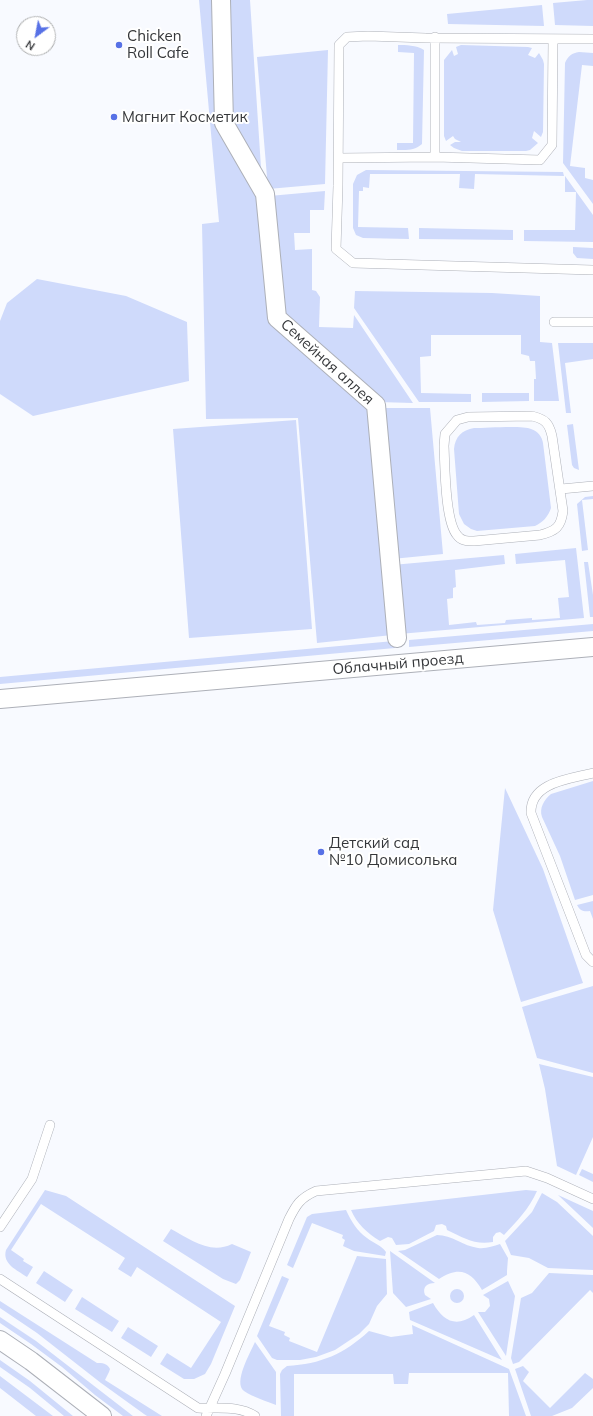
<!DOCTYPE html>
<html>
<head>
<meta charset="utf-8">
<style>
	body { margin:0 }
	#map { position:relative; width:593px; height:1416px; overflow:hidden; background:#f8faff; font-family:Mulish,sans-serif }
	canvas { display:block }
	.north { position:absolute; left:16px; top:16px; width:40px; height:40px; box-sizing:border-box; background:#fff; border:1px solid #aeafb0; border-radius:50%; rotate:212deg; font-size:11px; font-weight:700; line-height:16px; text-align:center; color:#35373a }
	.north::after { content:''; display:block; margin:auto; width:14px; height:18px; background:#5771e6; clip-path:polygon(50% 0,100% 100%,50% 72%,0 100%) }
</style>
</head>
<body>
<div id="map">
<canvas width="593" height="1416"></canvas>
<div class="north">N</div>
</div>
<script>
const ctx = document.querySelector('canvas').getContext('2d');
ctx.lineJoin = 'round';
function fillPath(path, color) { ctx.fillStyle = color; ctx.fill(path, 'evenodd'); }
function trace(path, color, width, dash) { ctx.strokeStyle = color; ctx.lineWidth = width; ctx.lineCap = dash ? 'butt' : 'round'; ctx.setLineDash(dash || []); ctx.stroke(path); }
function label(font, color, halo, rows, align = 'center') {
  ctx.font = font + ' Mulish,sans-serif'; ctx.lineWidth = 4; ctx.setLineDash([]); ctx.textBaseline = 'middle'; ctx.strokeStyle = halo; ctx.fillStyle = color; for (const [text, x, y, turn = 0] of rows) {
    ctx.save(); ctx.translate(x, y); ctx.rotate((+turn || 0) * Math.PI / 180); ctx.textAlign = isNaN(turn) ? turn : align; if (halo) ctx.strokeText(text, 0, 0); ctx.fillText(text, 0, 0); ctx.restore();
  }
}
const green = new Path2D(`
	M199 0H250L263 198 273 321 372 406 392 635 317 643 298 418 206 419 202 224 219 222Z
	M587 0H593V26L555 25 553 3Z
	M542 5 544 26 448 24 447 14Z
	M398 45C406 45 416 45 424 50L422 144C414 151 407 150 397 150V143H413L414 53 398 52Z
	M461 45 528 47 532 48 528 55 535 58 539 53 543 60 544 64 543 132 541 137 534 131 532 138 538 143 530 150 526 151H462L454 148 450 145 455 142H461L455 139 453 136 446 141 444 136V60L452 50 454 56 458 54 456 47Z
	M328 50 325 184 268 189 257 57Z
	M579 52 593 53V66L582 65 570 166 585 168V178L593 180V204L563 163 565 63C568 56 572 53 579 52Z
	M366 170 563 172 564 176 475 174 474 189 459 188 460 174H370L369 188 363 187V191H359L358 227 408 228 409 239 363 238 356 235 353 228V184L357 175Z
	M565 176 593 215V242L524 241V230H575L576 192H565Z
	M325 191 324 210H310V233H294L295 250 312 249V290L316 291 320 297 319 327 353 328 354 315 413 403 378 402 280 319 269 196Z
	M419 228 513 230V240L419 239Z
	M573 247 593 248V259L577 258 573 253Z
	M37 279 126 296 187 322 189 381 33 416 0 394V321L7 303Z
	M355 291 492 293 540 296V342L552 343 559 401H534V379H536L535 361H530L529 356 521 354V335H431V356L420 357 421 393 471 394V402H419L354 308Z
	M558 343H593V359L565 363 571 413H566Z
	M482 393H529V401L482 402Z
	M380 408H430L443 554 392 559Z
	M296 420 312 629 189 638 173 429Z
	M573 424 579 470 574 468 572 465 567 425Z
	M474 428C486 428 523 425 531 429 538 431 542 437 543 443L551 508C548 517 543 522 535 526L477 531 471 529 464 524 459 514 454 449C455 437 462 430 474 428Z
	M593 496V499L582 500 588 550 582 551 577 504 585 497Z
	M576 548 584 618 399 634 392 565 504 555 505 564 455 570 456 587 453 588V598L447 599 449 625 476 622 477 625 505 623 506 620 532 618V620L560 618 558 598 569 597 565 560 516 564 515 554Z
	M584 562H588L593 595V617H590Z
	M593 624V631L409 647V640Z
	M394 641 395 648 0 684V677Z
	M593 781V895L575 900 560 856 542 817C539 808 544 800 551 794Z
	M505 788 543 869 583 983 521 1002 493 910Z
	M593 901V919L590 911C584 912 580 911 577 905Z
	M593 986V1073L537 1058 522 1007Z
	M539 1064 593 1077V1137L576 1175 557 1166 545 1089Z
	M582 1169 593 1174V1182L579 1175Z
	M45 1190 66 1196 235 1306 211 1364 205 1374 194 1379H184L160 1364 167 1353 191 1368 221 1322 137 1267 131 1277 118 1269 125 1258 41 1204 11 1250 24 1259 23 1261 33 1267 27 1277C17 1270 2 1264 6 1250Z
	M526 1190 537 1191C529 1209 517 1221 504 1235L500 1232 496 1233 493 1237V1242C474 1245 464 1238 447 1230L446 1226 442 1224 436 1225 434 1231 409 1244 396 1245 392 1238 388 1237 380 1241C367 1233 357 1224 351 1210Z
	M542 1193 557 1202 593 1236V1270L548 1268 529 1258 511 1255 505 1241 532 1212Z
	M558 1195 593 1211V1228Z
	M346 1210C351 1221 357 1231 367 1238 373 1243 381 1245 386 1252L385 1256 354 1251 343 1246 345 1240 342 1238 343 1235 312 1223 293 1268 287 1265 307 1217 312 1214Z
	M171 1229C190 1239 210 1255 232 1244L251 1252 240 1280 236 1284 223 1279 163 1241Z
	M437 1235C452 1235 463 1246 478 1248 486 1249 493 1246 500 1244L508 1258 507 1271V1275L482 1290C471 1271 459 1266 439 1279L398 1251 405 1250Z
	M390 1251 435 1283C427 1283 422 1287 425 1295L431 1299 406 1307 393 1293Z
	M357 1256 386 1259 387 1294 377 1306 369 1324 359 1334 335 1350 316 1357 300 1360H277L272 1358 257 1336 282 1276 289 1279 269 1326 285 1332 284 1335 290 1338 289 1341 317 1352Z
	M44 1271 73 1290 65 1302 36 1283Z
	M549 1273 593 1275V1293L590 1290 519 1362 513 1364 511 1358 521 1298 532 1293Z
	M508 1281 515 1296 506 1356 478 1312H485L490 1306 489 1299 483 1295Z
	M450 1296a7 7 0 1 1 14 0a7 7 0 1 1-14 0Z
	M82 1297 119 1321 112 1332 75 1309Z
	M0 1301 97 1363C102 1363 107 1363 110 1369L109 1372 105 1380 162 1416H147L144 1414 101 1383 37 1333 0 1308Z
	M433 1303C443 1321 456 1328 474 1315L502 1360 410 1320 409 1312Z
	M0 1317 36 1341 133 1416H123L95 1395 62 1367 31 1344 0 1323Z
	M412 1325 509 1369 526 1416H509L508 1373H409L408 1384H394L393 1374H294V1416H281L280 1374 282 1370 287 1366C321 1364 344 1354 369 1331L391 1337 413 1334Z
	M128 1327 158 1346 151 1357 121 1338Z
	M255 1342 276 1372V1405C266 1401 253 1397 244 1391 233 1383 250 1353 255 1342Z
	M0 1360 30 1381 73 1416H64L30 1388 0 1367Z
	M523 1366 529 1372 523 1381 550 1408 585 1373 593 1379V1388L572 1408 552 1416H531L515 1369Z
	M0 1376 53 1416H36L0 1388Z`);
const lane = new Path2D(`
	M435 37V157
	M593 39 426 38 368 36 347 37 339 45 338 186 336 249 353 263 593 270
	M339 158 435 157 540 160 552 145 553 40
	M554 322H593
	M532 416C545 419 549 423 552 436L563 511C561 527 556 531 540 535L474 541C467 541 461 541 457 535 445 521 445 466 444 446L445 434 457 420 468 417Z
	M561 489 593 486
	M593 773C570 779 530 782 531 813L586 955 593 962
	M0 1227 32 1179 50 1125
	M0 1279 198 1408C218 1409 238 1405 255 1416
	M206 1416 225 1374 289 1219C296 1205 300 1198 316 1191L526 1171 547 1178 593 1199`);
const street = new Path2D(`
	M221 0 224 123 265 194 277 318 376 405 397 638
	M0 699 593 647
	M0 1340 31 1361 102 1416`);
const markers = [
	[119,45,4,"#5771e6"],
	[114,117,4,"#5771e6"],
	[321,852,4,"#5771e6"]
];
const poiNames = [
	["Chicken",127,36],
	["Roll Cafe",127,53],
	["Магнит Косметик",122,117],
	["Детский сад",329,843],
	["№10 Домисолька",329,860]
];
const streetNames = [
	["Семейная аллея",327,362,42],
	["Облачный проезд",398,664,-5]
];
fillPath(green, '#cfdafb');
trace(lane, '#adb0b8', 10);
trace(street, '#adb0b8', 20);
trace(lane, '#fff', 9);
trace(street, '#fff', 18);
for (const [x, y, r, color] of markers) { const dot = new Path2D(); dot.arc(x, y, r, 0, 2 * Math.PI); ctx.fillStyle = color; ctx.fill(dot); trace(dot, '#fff', 1.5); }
label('15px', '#35373a', '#fff', poiNames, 'left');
label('15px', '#35373a', '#fff', streetNames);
</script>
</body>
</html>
